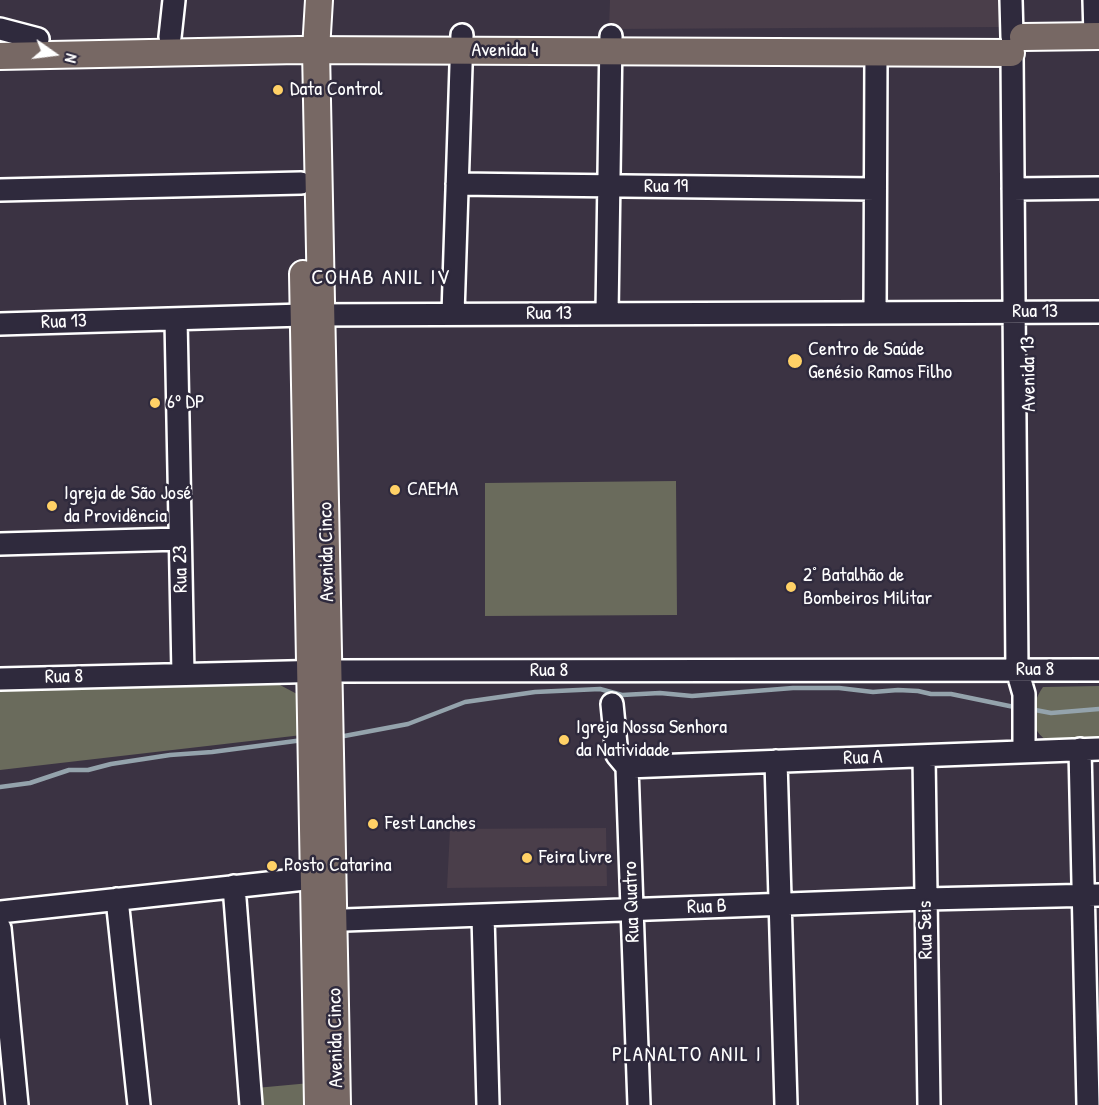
<!DOCTYPE html>
<html>
<head>
<meta charset="utf-8">
<style>
	body { margin:0 }
	#map { position:relative; width:1099px; height:1105px; overflow:hidden; background:#3b3343; font-family:"Patrick Hand",sans-serif }
	canvas { display:block }
	.north { position:absolute; left:24px; top:24px; width:60px; height:60px; -webkit-text-stroke:4px #2f2a3d; paint-order:stroke; rotate:104deg; font-size:16px; font-weight:700; line-height:24px; text-align:center; color:#fff }
	.north::after { content:''; display:block; margin:auto; width:21px; height:27px; background:#fff; clip-path:polygon(50% 0,100% 100%,50% 72%,0 100%) }
</style>
</head>
<body>
<div id="map">
<canvas width="1099" height="1105"></canvas>
<div class="north">N</div>
</div>
<script>
const ctx = document.querySelector('canvas').getContext('2d');
ctx.lineJoin = 'round';
function fillPath(path, color) { ctx.fillStyle = color; ctx.fill(path, 'evenodd'); }
function trace(path, color, width, dash) { ctx.strokeStyle = color; ctx.lineWidth = width; ctx.lineCap = dash ? 'butt' : 'round'; ctx.setLineDash(dash || []); ctx.stroke(path); }
function label(font, color, halo, rows, align = 'center') {
  ctx.font = font + ' "Patrick Hand",sans-serif'; ctx.lineWidth = 5; ctx.setLineDash([]); ctx.textBaseline = 'middle'; ctx.strokeStyle = halo; ctx.fillStyle = color; for (const [text, x, y, turn = 0] of rows) {
    ctx.save(); ctx.translate(x, y); ctx.rotate((+turn || 0) * Math.PI / 180); ctx.textAlign = isNaN(turn) ? turn : align; if (halo) ctx.strokeText(text, 0, 0); ctx.fillText(text, 0, 0); ctx.restore();
  }
}
const built = new Path2D(`
	M610 0H1003L1004 27 609 29Z
	M606 828 607 886 447 888 450 829Z`);
const green = new Path2D(`
	M676 481 677 615 485 616V483Z
	M270 684 280 685 297 694 300 701 302 735 0 770V690Z
	M1099 686V743C1086 744 1069 747 1056 744 1027 736 1029 707 1043 687Z
	M310 1083V1105H257L256 1088Z`);
const stream = new Path2D(`
	M1030 709 1051 713 1099 709
	M339 737 408 724 465 702 535 692 600 689 622 695 660 693 692 696 793 688H839L873 692 898 690 918 691 931 694H951L1019 708
	M0 787 30 783 69 770H88L111 764 170 755 212 752 303 740`);
const minor = new Path2D(`
	M1011 0 1012 37
	M1094 0 1095 36
	M0 29 38 39
	M170 37 174 0
	M1012 54 1017 670 1024 694V752
	M457 184 875 189
	M1013 189 1099 188
	M0 190 301 183
	M875 313 876 52
	M453 314 462 35
	M607 314 611 36
	M176 319 183 674
	M0 324 303 315 1099 312
	M0 544 180 539
	M0 679 329 671 1099 670
	M612 704 617 755 627 767 639 1105
	M1080 749 1088 1105
	M924 756 929 1105
	M776 761 786 1105
	M627 767 1099 749
	M234 886 251 1105
	M117 899 139 1105
	M0 912 314 878
	M483 915 488 1105
	M317 921 926 899 1099 895
	M0 928 17 1105`);
const major = new Path2D(`
	M319 0 316 50 337 1105
	M1023 37 1099 36
	M0 56 299 50 1011 53
	M303 274 318 1105`);
const markers = [
	[278,90,6,"#ffd166"],
	[795,361,8,"#ffd166"],
	[155,403,6,"#ffd166"],
	[395,490,6,"#ffd166"],
	[52,506,6,"#ffd166"],
	[791,587,6,"#ffd166"],
	[564,740,6,"#ffd166"],
	[373,824,6,"#ffd166"],
	[527,858,6,"#ffd166"],
	[272,866,6,"#ffd166"]
];
const streetNames = [
	["Avenida 4",505,51],
	["Rua 19",666,187],
	["Rua 13",1035,312],
	["Rua 13",549,314],
	["Rua 13",64,322,-2],
	["Avenida 13",1029,374,-91],
	["Avenida Cinco",327,552,-91],
	["Rua 23",181,569,-91],
	["Rua 8",1035,670],
	["Rua 8",549,671],
	["Rua 8",64,677,-1],
	["Rua A",863,758,-2],
	["Rua Quatro",632,902,-92],
	["Rua B",707,907,-2],
	["Rua Seis",926,930,-91],
	["Avenida Cinco",336,1038,-91]
];
const poiNames = [
	["Data Control",290,90],
	["Centro de Saúde",808,350],
	["Genésio Ramos Filho",808,373],
	["6º DP",167,403],
	["CAEMA",407,490],
	["Igreja de São José",64,494],
	["da Providência",64,517],
	["2° Batalhão de",803,576],
	["Bombeiros Militar",803,599],
	["Igreja Nossa Senhora",576,728],
	["da Natividade",576,751],
	["Fest Lanches",385,824],
	["Feira livre",539,858],
	["Posto Catarina",284,866]
];
const neighbourhoodNames = [
	["PLANALTO ANIL I",687,1055]
];
const quarterNames = [
	["COHAB ANIL IV",381,278]
];
fillPath(built, '#4a3e4a');
fillPath(green, '#6a6b5c');
trace(stream, '#94a3ac', 4.5);
trace(minor, '#fff', 26);
trace(major, '#fff', 30);
trace(minor, '#2f2a3d', 21);
trace(major, '#776864', 26);
for (const [x, y, r, color] of markers) { const dot = new Path2D(); dot.arc(x, y, r, 0, 2 * Math.PI); ctx.fillStyle = color; ctx.fill(dot); trace(dot, '#2f2a3d', 2); }
label('20px', '#fff', '#2f2a3d', streetNames);
label('20px', '#fff', '#2f2a3d', poiNames, 'left');
ctx.letterSpacing = '1.5px';
label('21px', '#fff', '#2f2a3d', neighbourhoodNames);
ctx.letterSpacing = '0px';
ctx.letterSpacing = '1.5px';
label('22px', '#fff', '#2f2a3d', quarterNames);
ctx.letterSpacing = '0px';
</script>
</body>
</html>
